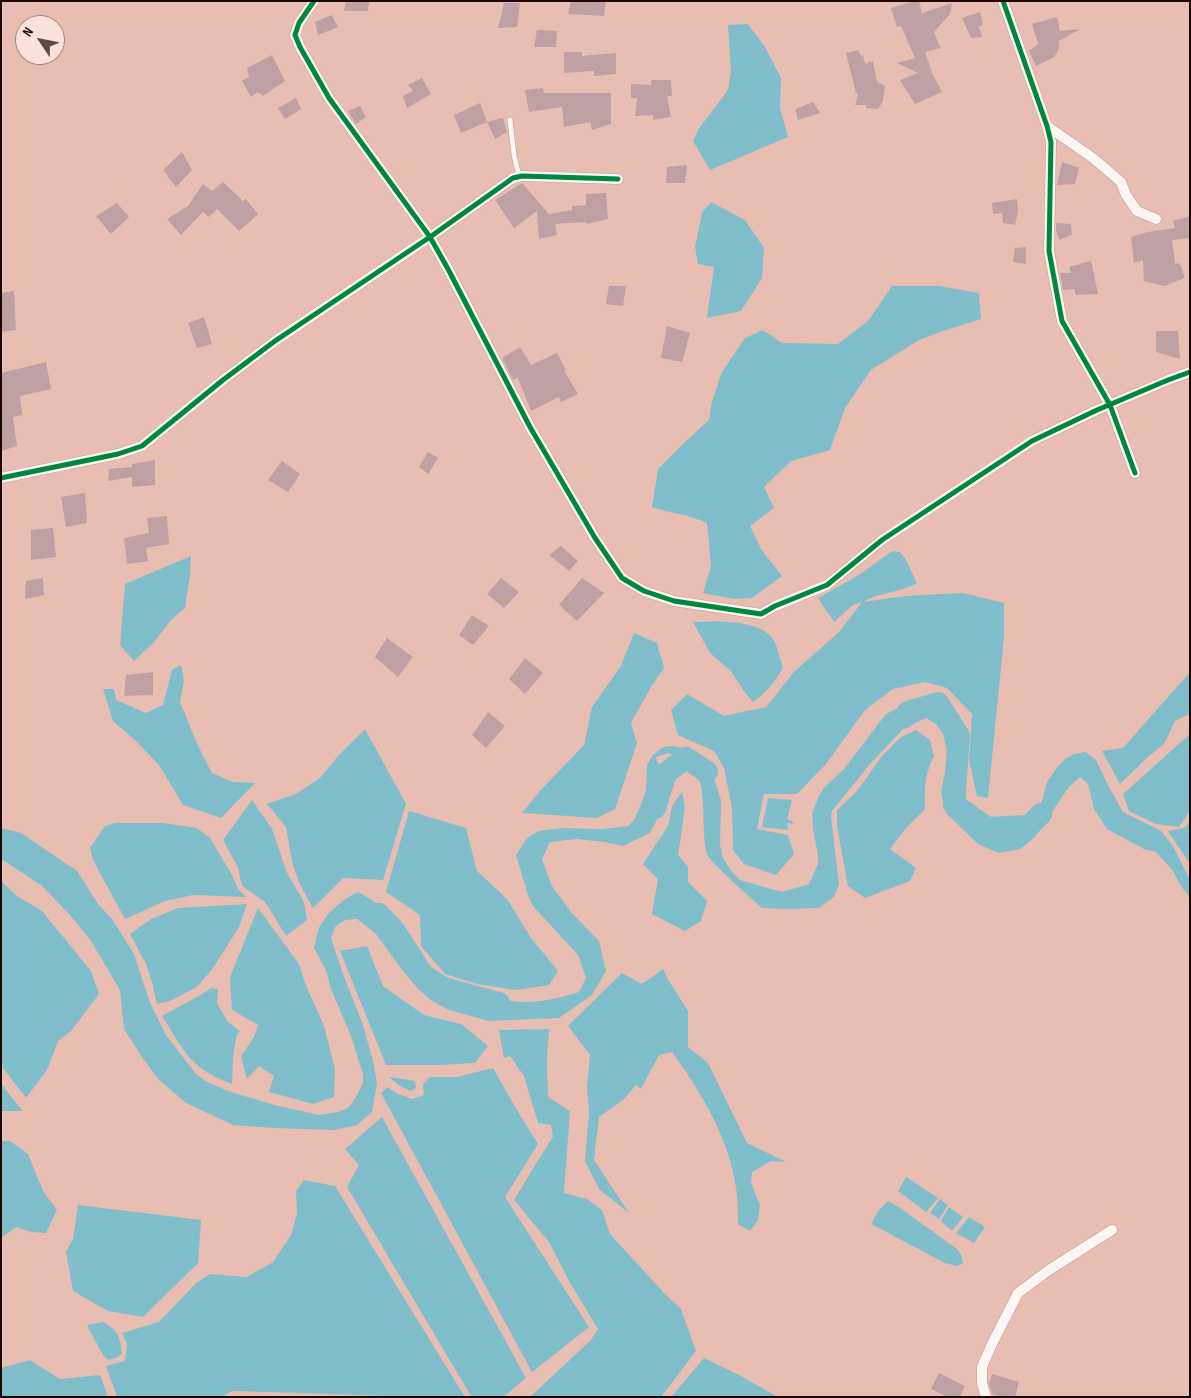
<!DOCTYPE html>
<html>
<head>
<meta charset="utf-8">
<style>
	body { margin:0 }
	#map { position:relative; width:1191px; height:1398px; overflow:hidden; background:#e8beb3; font-family:"Sofia Sans Condensed",sans-serif }
	canvas { display:block }
	.frame { position:absolute; inset:0; border:2px solid #1e0502; pointer-events:none }
	.north { position:absolute; left:15px; top:15px; width:50px; height:50px; box-sizing:border-box; background:#fae2db; border:1px solid #a28a84; border-radius:50%; rotate:304deg; font-size:14px; font-weight:700; line-height:20px; text-align:center; color:#1e0502 }
	.north::after { content:''; display:block; margin:auto; width:18px; height:22px; background:#654640; clip-path:polygon(50% 0,100% 100%,50% 72%,0 100%) }
</style>
</head>
<body>
<div id="map">
<canvas width="1191" height="1398"></canvas>
<div class="frame"></div>
<div class="north">N</div>
</div>
<script>
const ctx = document.querySelector('canvas').getContext('2d');
ctx.lineJoin = 'round';
function fillPath(path, color) { ctx.fillStyle = color; ctx.fill(path, 'evenodd'); }
function trace(path, color, width, dash) { ctx.strokeStyle = color; ctx.lineWidth = width; ctx.lineCap = dash ? 'butt' : 'round'; ctx.setLineDash(dash || []); ctx.stroke(path); }
const water = new Path2D(`
	M748 24 765 47 781 78 780 108 788 137 710 170 693 141 698 130 728 90 731 70 728 25Z
	M711 202 745 220 764 248 762 278 741 311 707 318 714 267 698 264 695 247 702 213Z
	M892 286H940L979 293 981 319 943 331 919 340 871 370 845 408 830 450 791 461 764 487 774 508 750 526 761 549 782 576 752 598 735 599 703 593 711 566 707 523C690 515 670 513 652 507L658 469 686 441 709 420 712 401 722 372 745 338 763 330 782 343 838 344 868 321Z
	M892 551 900 552 905 558 917 583C900 593 879 592 863 602L905 596 963 593 1004 603V637L988 798 977 796 969 760 972 714 947 688 925 682 893 689 865 710 826 764 797 794H764L757 829 788 835 794 854 776 875 744 864 733 850 732 808 724 768 714 751 678 735 671 710 687 694 724 716 766 707 794 672 839 632 862 602 853 605 834 622 818 598 859 575Z
	M191 556 190 575 185 608 171 620 154 642 134 661 120 645 125 584Z
	M693 622C714 621 758 619 772 638 778 645 779 658 783 667 774 683 768 691 753 702L743 690 731 671 710 653Z
	M634 633 657 643 664 668 651 687 631 723 637 743 615 809 597 818 522 813 540 791 584 745 592 707 621 666Z
	M181 665 184 680 180 702 198 746 212 773 233 782 255 783 221 818 183 805 159 765 136 741 113 721 103 689H114L116 700 146 713 163 705 172 670Z
	M1190 672V714L1175 721 1164 744 1148 757 1120 784 1102 751 1123 748Z
	M924 701 939 715 947 724 955 740 952 790 957 811 971 824 985 832 996 837 1005 838 1021 820 1038 808 1042 801 1047 782 1056 769 1065 759 1074 754 1086 752 1096 760 1108 785 1123 812 1161 831 1173 846 1190 880V898L1181 886 1173 871 1156 852 1144 849 1107 829 1094 809 1088 784 1080 777 1069 787 1034 838 1020 849 999 853 978 844 946 813 941 791 945 772 947 751 943 734 936 724 926 718 903 729 870 764 832 811 831 816 839 884 834 897 819 908 789 909 762 908C753 900 709 861 707 854 700 831 709 783 692 768 685 762 677 758 669 753L656 757 667 788 666 802 650 833 623 846 605 842 576 839 550 842 542 859 552 886 571 912 599 941 606 971 592 995 559 1018 489 1021 449 1010 432 1001 419 990 403 971 376 934 357 919 345 920 335 927 331 938 343 974 363 1025 373 1061 377 1083 372 1112 357 1125 334 1130 275 1128 233 1125 186 1103 158 1079 142 1057 124 1029 120 990 91 941 70 915 41 885 1 859V828L21 833 77 871 98 904 112 919 134 954 149 1000 166 1035 196 1074 207 1082 228 1091 278 1106 319 1115 338 1112 348 1108 356 1097 363 1083V1074L351 1036 331 989 326 970 314 948C316 940 317 931 321 924 329 911 344 898 358 892 372 900 388 909 396 924 399 930 398 939 401 946 403 953 418 978 422 982 438 999 468 994 488 997 500 998 510 1002 522 1002 539 1003 563 997 579 992L586 978 578 955 533 906 528 895 516 855 527 838 539 831 561 828 602 829 628 826 634 820 640 807 646 790 647 765 653 755 663 747 672 746 688 749 709 764 721 800 720 845 723 858 731 871 740 880 782 892 809 884 818 864V855L813 829 812 813 819 796 824 788 844 769 886 714 908 703Z
	M365 729 406 804 383 880 343 878 313 908 299 883 292 861 286 827 267 804 296 794 320 778 338 756Z
	M916 730 930 740 934 756C924 776 925 787 925 809L906 828 890 849 916 868 910 881 865 898 848 886 837 826V810L857 791 882 756 901 737Z
	M1190 734V811L1179 827 1156 824 1129 811 1123 794Z
	M682 792 685 808 678 855 688 867V882L707 901 701 921 685 931 652 914 658 879 643 864 668 826 672 806Z
	M768 798 792 800 787 819 792 821 794 824 787 823 788 830 762 827Z
	M252 800 272 829 287 873 304 902 307 920 286 936 265 902 242 886 238 868 223 840Z
	M409 811 466 828 477 871 507 899 531 938 558 971 549 985 515 990 477 984 445 974 421 946 420 915 386 892Z
	M1190 821V864L1168 831 1184 828Z
	M115 823H162L197 828 210 838 232 875 238 889 246 897 193 895 165 901 125 919 93 860 90 848 105 826Z
	M1 881 17 896 42 911 91 971 99 994 71 1031 58 1041 47 1070 26 1098 3 1068 1 1055Z
	M247 904 239 927 213 968 197 987 170 1001 157 1004 152 982 146 964 130 934 151 919 178 908Z
	M258 908 299 964 305 983 324 1026 335 1069 334 1097 313 1104 269 1092 274 1076 259 1066 247 1079 241 1056 254 1037 258 1025 232 1010 230 977Z
	M367 946 383 986 424 1015 461 1024 488 1046 475 1063 439 1065H386L340 951Z
	M663 969 669 981 688 1011V1047L708 1063 747 1143 786 1162 771 1161 752 1172 751 1183 760 1205 758 1220 750 1231 738 1224C741 1159 709 1103 672 1052L659 1055 641 1089 636 1085 624 1099 599 1117 594 1160 629 1213 599 1189 585 1161 589 1113 587 1087 590 1055 568 1026 622 973 642 984Z
	M211 988 218 989 217 1003 228 1022 240 1031 237 1034 233 1056 232 1084C220 1079 207 1074 197 1065 183 1053 172 1031 162 1016L199 996Z
	M549 1029 547 1060 548 1097 570 1111 564 1193 587 1199 602 1210 610 1234 664 1293 681 1309 696 1351 661 1397H530L591 1340 598 1329 569 1281 549 1242 514 1200 540 1157 553 1137 551 1125 538 1123 524 1076 510 1056 504 1058 499 1030Z
	M493 1068 521 1117 538 1144 505 1197 589 1327 532 1372 381 1093 387 1087 398 1094 412 1099 424 1095 423 1084 430 1077H457Z
	M389 1077 415 1081 416 1088 411 1091 400 1086Z
	M1 1083 8 1093 23 1111H1Z
	M382 1117 526 1378 503 1397 471 1396 347 1187 359 1165 345 1149Z
	M1 1141H10L28 1154 43 1191 57 1210 46 1233 31 1232 16 1227 1 1238Z
	M906 1177 938 1198 926 1212 898 1191Z
	M304 1180 335 1186 465 1397H420L232 1391 222 1397H117L106 1366 125 1361 127 1344 122 1333 159 1322 196 1283 210 1274 247 1277 273 1262 291 1235 297 1214 296 1191Z
	M940 1199 948 1205 939 1219 930 1213Z
	M888 1201 900 1208 957 1249 961 1254 963 1263 957 1266 945 1263 871 1224 878 1211Z
	M78 1205 201 1220 198 1263 143 1317 108 1311 73 1291 66 1252 73 1239Z
	M949 1207 963 1217 952 1231 941 1221Z
	M969 1217 985 1227 974 1243 956 1233Z
	M103 1322C118 1330 120 1337 122 1354L116 1358 108 1360 103 1355 87 1325Z
	M704 1358 739 1375 778 1397H671Z
	M30 1360 60 1379 100 1375 108 1397H1V1368Z`);
const river = new Path2D(`
	M903 718 908 712 938 703 959 736 954 804 987 828 1029 826 1041 814
	M655 808 666 773 686 758 707 772
	M379 914 394 930 423 975 444 988 499 1003`);
const building = new Path2D(`
	M346 1H369L368 11H344Z
	M571 1H606L604 16 568 14Z
	M914 1H919L922 13 952 3 950 14 934 32 938 42 941 48 925 52 933 75 942 92 915 104 900 80 918 73 897 63 915 58 901 26 897 27 891 8Z
	M504 3H520L517 27 498 28Z
	M980 12 983 24 979 27 982 37 971 38 962 18Z
	M332 15 338 27 318 35 315 22Z
	M1057 17 1060 31 1080 29 1059 41V49L1054 57 1036 66 1029 51 1038 44 1032 24Z
	M537 30 557 31 556 47H534Z
	M858 50 861 56 863 55 865 64 873 61 877 82 885 86 883 101 878 109 866 108V105H855L858 95 856 93 846 53Z
	M564 52H582V56L616 53V74L594 76V71L564 73Z
	M272 55 285 81 263 96 258 92 251 97 242 81 249 77 247 68Z
	M422 78 431 94 407 108 403 96 413 91 408 85Z
	M651 80H671L672 96H667L671 117 653 120V115L635 116 637 98H631V84L651 85Z
	M543 88 544 93H611V124L592 130 590 122 564 127 562 107 529 112 525 90Z
	M296 98 301 109 285 119 278 108Z
	M813 102 820 113 798 120 795 109Z
	M480 103 487 122 461 133 454 115Z
	M360 106 366 117 356 124 348 111Z
	M503 118 507 132 495 139 487 122Z
	M182 152 192 170 176 187 163 170Z
	M1062 162 1079 168 1075 184 1057 185Z
	M687 165 685 183H666L667 167Z
	M223 182 243 201 246 199 258 214 239 231 217 209 209 217 203 212 181 235 167 219 188 206 203 184 212 191Z
	M522 183 549 214 572 210V206L586 205V194L606 193 608 219 586 224V222L555 224 557 235 539 239 537 211 514 228 495 200Z
	M1017 199 1018 211 1015 225 1003 223 1002 213 993 214 992 203Z
	M117 203 129 217 111 234 96 216Z
	M1190 216V238L1172 240 1175 263 1180 264 1185 278 1164 286 1144 281 1143 260 1134 263 1131 237 1148 232 1175 228 1173 221Z
	M1056 223 1071 224 1072 235 1059 240 1056 230Z
	M1026 247V264L1013 262 1015 248Z
	M1091 261 1098 294 1076 295 1074 289 1063 290 1060 273H1071L1069 267Z
	M609 286H626L623 306 606 304Z
	M14 291 16 330 1 332V293Z
	M204 317 212 344 197 348 188 323Z
	M667 326 690 333 682 362 661 358Z
	M1156 331H1178L1180 359 1156 352Z
	M520 347 531 365 557 353 566 370 564 371 578 394 561 402 559 397 531 411 518 378 513 380 502 358Z
	M46 362 51 389 20 396 22 415 13 417 17 446 1 451V373Z
	M428 452 438 458 428 474 419 467Z
	M155 460V485L132 487V477L108 481 109 469 132 467V464Z
	M282 461 300 474 288 492 268 480Z
	M85 493 87 523 66 527 61 497Z
	M167 516 169 544 146 548 148 561 127 564 124 538 149 533 147 518Z
	M53 528 56 557 31 560V530Z
	M561 546 578 561 569 571 549 555Z
	M43 578 44 595 25 599 26 581Z
	M501 578 519 592 504 608 487 594Z
	M582 578 604 593 577 621 559 605Z
	M472 615 489 626 473 645 459 635Z
	M387 638 413 657 398 677 375 657Z
	M525 658 543 673 525 694 509 679Z
	M153 672V695L124 696 126 675Z
	M488 712 505 726 486 748 472 735Z
	M939 1373 965 1386 960 1397H947L931 1389Z
	M992 1374 1019 1382 1015 1397H1003L992 1394 989 1384Z`);
const service = new Path2D(`
	M510 120 514 155 519 176`);
const minor = new Path2D(`
	M314 1 299 23 295 35 300 47 329 98 430 237 448 269 530 427 595 538 622 578 644 591 674 601 761 614 775 606 827 585 882 540 1032 441 1097 410 1168 380 1190 372
	M1003 1 1047 126 1051 142 1049 251 1062 321 1110 405 1135 473
	M1047 126 1093 158 1121 182 1126 195 1137 211 1156 219
	M1 478 118 454 142 446 223 380 275 341 430 237 513 178 522 176 618 179
	M986 1397 982 1383V1367L992 1344 1018 1293 1049 1270 1112 1230`);
const cycleway = new Path2D(`
	M314 1 299 23 295 35 300 47 329 98 430 237 448 269 530 427 595 538 622 578 644 591 674 601 761 614 775 606 827 585 882 540 1032 441 1097 410 1168 380 1190 372
	M1003 1 1047 126 1051 142 1049 251 1062 321 1110 405 1135 473
	M1 478 118 454 142 446 223 380 275 341 430 237 513 178 522 176 618 179`);
fillPath(water, '#80becc');
trace(river, '#80becc', 22);
fillPath(building, '#bfa0a5');
trace(service, '#bd9c93', 6);
trace(minor, '#bd9c93', 11);
trace(service, '#fcf5f4', 5);
trace(minor, '#fcf5f4', 10);
trace(cycleway, '#00873e', 5);
</script>
</body>
</html>
